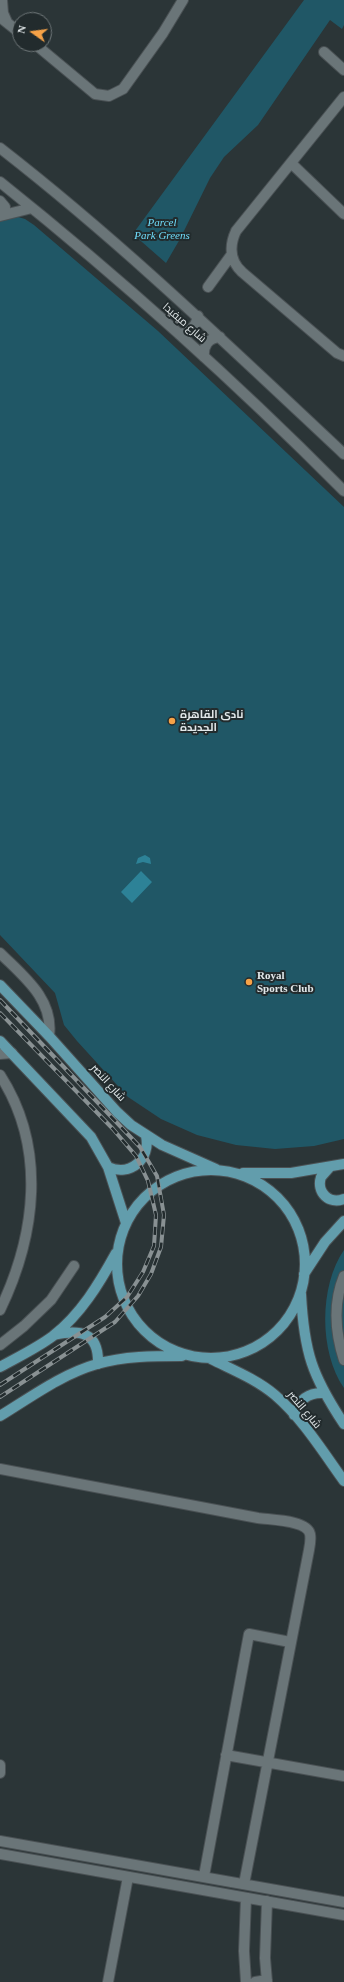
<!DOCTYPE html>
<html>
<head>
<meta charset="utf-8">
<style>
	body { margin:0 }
	#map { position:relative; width:344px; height:1982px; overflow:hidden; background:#2b3537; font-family:"Times New Roman",serif }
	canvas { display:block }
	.north { position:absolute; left:12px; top:12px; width:40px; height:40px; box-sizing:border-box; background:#222b2d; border:1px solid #6f7779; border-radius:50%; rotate:284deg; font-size:11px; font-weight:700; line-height:16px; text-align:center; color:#e2e8ea }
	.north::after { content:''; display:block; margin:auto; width:14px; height:18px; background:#f6a247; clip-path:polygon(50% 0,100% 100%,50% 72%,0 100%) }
</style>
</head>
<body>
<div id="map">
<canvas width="344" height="1982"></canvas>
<div class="north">N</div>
</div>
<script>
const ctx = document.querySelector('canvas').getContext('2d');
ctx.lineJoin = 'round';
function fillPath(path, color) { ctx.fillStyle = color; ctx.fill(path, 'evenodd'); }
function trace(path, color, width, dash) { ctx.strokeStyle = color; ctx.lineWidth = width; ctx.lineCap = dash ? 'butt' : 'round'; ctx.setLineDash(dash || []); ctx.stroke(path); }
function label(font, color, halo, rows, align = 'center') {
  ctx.font = font + ' "Times New Roman",Cairo,serif'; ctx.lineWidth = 4; ctx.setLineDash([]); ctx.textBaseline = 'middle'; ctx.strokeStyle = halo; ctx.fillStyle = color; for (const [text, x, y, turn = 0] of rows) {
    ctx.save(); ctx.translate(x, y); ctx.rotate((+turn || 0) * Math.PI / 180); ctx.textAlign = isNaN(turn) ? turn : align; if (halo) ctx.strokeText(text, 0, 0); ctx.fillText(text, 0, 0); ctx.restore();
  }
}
const green = new Path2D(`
	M304 0H344V25L342 29 330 20 258 125 224 157 210 178 180 239 166 263 134 235 135 231Z
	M15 216 25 219 34 225 158 331 344 507V1139L314 1146 275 1149 236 1145 197 1135 161 1119 128 1097 77 1041 64 1025 55 993 0 935V220Z
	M344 1250V1388C319 1352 319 1286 344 1250Z`);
const water = new Path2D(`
	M145 855 150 858 151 864 143 862 136 864 138 858Z
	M141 871 152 882 132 903 121 892Z`);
const minor = new Path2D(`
	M2 0 3 13 7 22
	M0 17 20 33
	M35 44 95 94 109 96 123 89 163 33 183 0
	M324 52 344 70
	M344 97 236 231C229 246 230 261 242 272L337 353 344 356
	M0 148C121 242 232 349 344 454
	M291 163 344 214
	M0 182C120 278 236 382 344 491
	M0 201 5 207 4 215
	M0 216 32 208
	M208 287 232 254
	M179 334C189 333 196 327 198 316
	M204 357C203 346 208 338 220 337
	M0 953C23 976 54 999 49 1036
	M0 1054 12 1053
	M0 1075C47 1148 36 1235 0 1310
	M344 1276C333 1303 335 1332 344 1360
	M0 1345 24 1326 51 1300 74 1266
	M0 1469 258 1518C271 1520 307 1520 310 1534 311 1539 310 1545 309 1550L244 1884
	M226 1755 344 1776
	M0 1765V1773
	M0 1841 344 1902
	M0 1854 344 1915
	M204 1876 249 1634 290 1642
	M267 1901 265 1958 267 1982
	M108 1982 128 1877
	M246 1982 244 1951 246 1898
	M255 1982 267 1980`);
const major = new Path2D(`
	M0 985 49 1036 117 1112 131 1125 162 1145 216 1169
	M0 1041 91 1137 108 1167 126 1223
	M108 1167C130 1177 151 1159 146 1136
	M329 1168 321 1177C316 1192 329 1205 344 1199
	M117 1264a94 94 0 1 1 188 0a94 94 0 1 1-188 0Z
	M243 1173H291L344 1164
	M304 1274 325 1242 344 1221
	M301 1294C304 1352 312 1376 344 1424
	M54 1335C80 1329 99 1332 98 1364
	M211 1359C233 1370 256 1379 275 1395 303 1419 323 1452 344 1481
	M0 1367C18 1357 37 1348 53 1336 81 1314 99 1284 116 1253
	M294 1415C298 1400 309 1392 324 1393
	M0 1416C31 1397 62 1374 97 1364 124 1356 154 1356 182 1356`);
const rail = new Path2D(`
	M0 1000 140 1147 157 1176 164 1215 161 1247 151 1274 138 1296 115 1322 0 1397
	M0 1013 113 1129 136 1156 148 1181 156 1215 154 1246 143 1272 127 1297 105 1317 0 1385`);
const markers = [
	[172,721,4,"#f6a247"],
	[249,982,4,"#f6a247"]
];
const parkNames = [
	["Parcel",162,223],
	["Park Greens",162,236]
];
const streetNames = [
	["شارع ميفيدا",184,323,41],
	["شارع النصر",108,1083,48],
	["شارع النصر",304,1410,50]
];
const poiNames = [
	["نادى القاهرة",180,715],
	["الجديدة",180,728],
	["Royal",257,976],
	["Sports Club",257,989]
];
fillPath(green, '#205766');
fillPath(water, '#2d8297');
trace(minor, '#4a5154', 12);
trace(major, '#4a5154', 12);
trace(minor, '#6a7578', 10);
trace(major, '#629dac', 10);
trace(rail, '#899193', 4);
trace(rail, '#222b2d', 2.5, [8]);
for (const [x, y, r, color] of markers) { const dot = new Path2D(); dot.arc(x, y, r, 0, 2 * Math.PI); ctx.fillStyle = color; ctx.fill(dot); trace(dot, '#222b2d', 1.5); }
label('italic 11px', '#70defc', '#222b2d', parkNames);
label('11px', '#e2e8ea', '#222b2d', streetNames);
label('bold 11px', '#e2e8ea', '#222b2d', poiNames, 'left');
</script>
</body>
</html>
